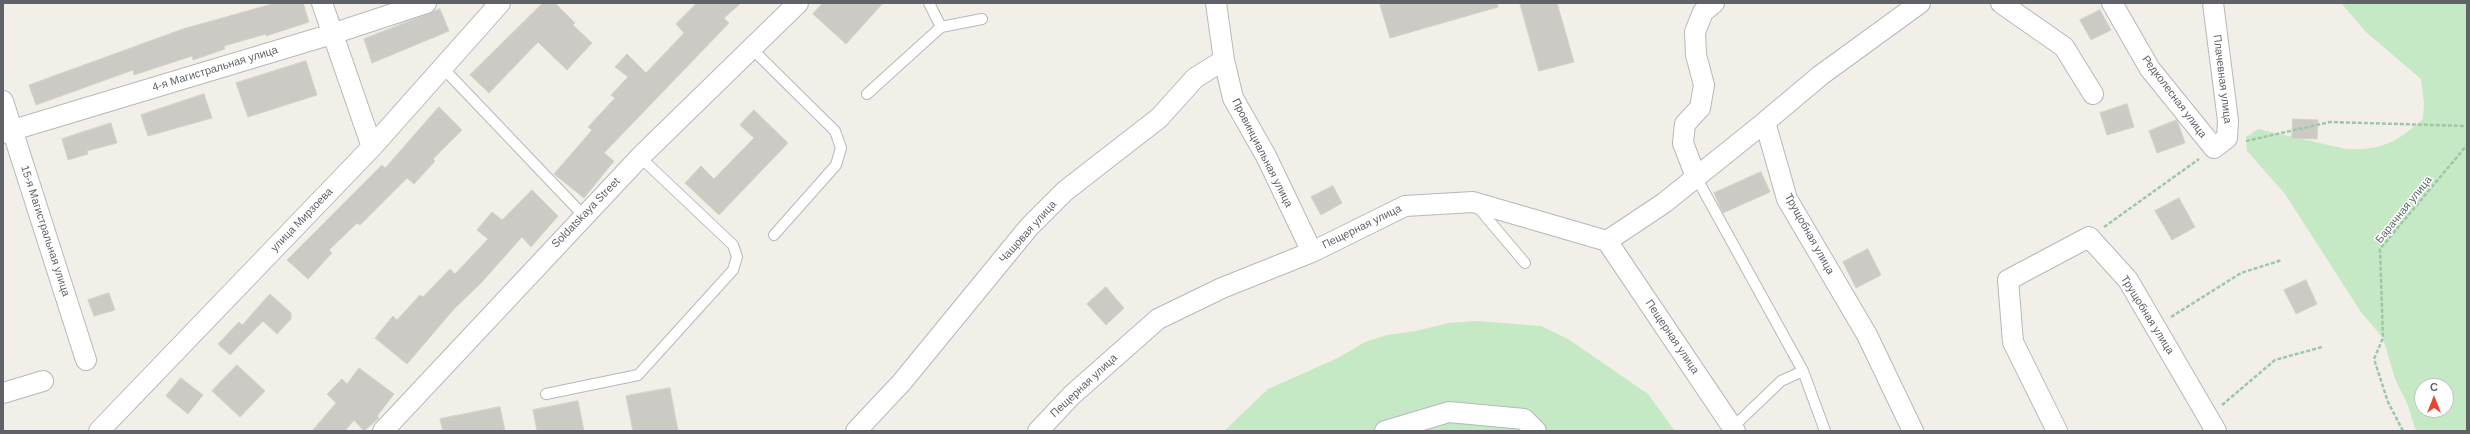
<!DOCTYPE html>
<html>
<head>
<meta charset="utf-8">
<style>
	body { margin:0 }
	#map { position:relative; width:2470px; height:434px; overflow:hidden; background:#f1efe8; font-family:Helvetica,sans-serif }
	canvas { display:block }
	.frame { position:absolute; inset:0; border:4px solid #5f6368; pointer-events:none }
	.north { position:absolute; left:2414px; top:378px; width:40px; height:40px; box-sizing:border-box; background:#fff; border:1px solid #bfc1c3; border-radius:50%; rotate:0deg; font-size:11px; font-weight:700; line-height:16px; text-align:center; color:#5f6368 }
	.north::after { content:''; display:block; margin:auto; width:14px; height:18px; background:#ea4335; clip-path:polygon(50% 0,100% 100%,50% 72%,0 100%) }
</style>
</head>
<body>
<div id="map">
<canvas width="2470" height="434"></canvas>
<div class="frame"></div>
<div class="north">С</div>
</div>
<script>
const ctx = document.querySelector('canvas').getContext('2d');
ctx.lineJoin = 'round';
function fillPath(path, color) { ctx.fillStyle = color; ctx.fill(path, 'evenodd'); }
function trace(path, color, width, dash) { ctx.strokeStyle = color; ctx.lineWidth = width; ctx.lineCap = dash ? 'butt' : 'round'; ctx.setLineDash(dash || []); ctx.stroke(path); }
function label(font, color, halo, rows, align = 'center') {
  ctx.font = font + ' Helvetica,sans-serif'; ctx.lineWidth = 3; ctx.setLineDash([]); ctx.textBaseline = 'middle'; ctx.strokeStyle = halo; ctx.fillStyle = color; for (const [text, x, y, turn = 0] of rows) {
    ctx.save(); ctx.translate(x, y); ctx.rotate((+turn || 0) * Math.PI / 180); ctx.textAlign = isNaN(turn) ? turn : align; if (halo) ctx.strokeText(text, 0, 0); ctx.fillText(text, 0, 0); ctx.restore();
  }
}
const green = new Path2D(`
	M2341 3H2467V431H2416L2407 403 2395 379 2383 338 2361 312 2285 194 2247 151 2246 137 2258 129 2346 149C2380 151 2398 142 2423 119L2424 103 2421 79 2366 32ZM2422 386H2446V410H2422Z
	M1476 321 1541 326 1568 339 1648 394 1675 431H1224L1268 389 1338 358 1365 342 1387 335 1416 331 1449 323Z`);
const building = new Path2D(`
	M276 3H303L309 22 266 36V34L224 46 225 49 193 60 192 56 134 75 133 70 36 105 29 85 183 29Z
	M543 3H555L575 23 573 25 592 43 567 70 538 42 489 93 470 75Z
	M697 3H741L724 18 729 23 604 153 614 161 584 198 554 174 592 130 588 127 615 98 611 95 628 77 615 67 627 54 646 73 684 33 676 24Z
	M823 3H883L846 44 813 14Z
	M1388 3H1497L1498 7 1390 38 1380 5Z
	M1520 3H1557L1574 62 1539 71Z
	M440 9 449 31 372 63 364 39Z
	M2100 10 2111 30 2091 40 2080 20Z
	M306 61 317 95 248 117 236 83Z
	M204 94 212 118 148 136 141 115Z
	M2127 104 2134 127 2107 135 2100 113Z
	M439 107 462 130 433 159 435 161 414 184 407 178 360 225 357 223 329 250 332 253 308 279 287 260 382 165 385 168Z
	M754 110 788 143 719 215 685 183 701 166 714 179 754 138 740 125Z
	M2293 119 2318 120 2317 139 2292 138Z
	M2177 120 2185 143 2157 153 2149 131Z
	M111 123 117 143 87 151 88 154 68 160 62 139Z
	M1761 172 1770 192 1723 213 1714 193Z
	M1333 186 1342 203 1321 215 1311 197Z
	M532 190 558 216 531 247 522 237 481 283 454 309 407 364 375 338 393 316 397 320 420 295 423 297 450 269 455 274 488 239 477 230 492 212 502 220Z
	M2179 198 2195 227 2172 240 2155 211Z
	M1868 249 1881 275 1856 288 1843 262Z
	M2306 280 2317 304 2296 314 2284 290Z
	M1106 287 1124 308 1106 325 1087 304Z
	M109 293 115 310 94 316 88 300Z
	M270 294 291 313V319L277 334 263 321 230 355 218 344 239 322 242 325Z
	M237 365 265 391 240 417 212 391Z
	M359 368 394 394 377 416 379 418 364 431 354 420 345 431H312L336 403 327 394 342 379 347 384Z
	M181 378 203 395 188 414 166 396Z
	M670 388 678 431H633L626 396Z
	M578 401 584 431H537L533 410Z
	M500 407 505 431H443L440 419Z`);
const path = new Path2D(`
	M2246 141 2330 122 2467 126
	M2104 227 2199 159
	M2171 317 2241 273 2282 260
	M2222 405 2275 360 2322 347
	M2403 431 2388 402 2374 359 2383 338 2380 249 2467 145`);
const service = new Path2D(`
	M941 27 982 19
	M752 49 835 131 841 148 836 165 774 235
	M442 67 584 216
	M867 94 941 27 929 3
	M1696 177 1803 371 1781 381 1733 427
	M1476 205 1525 263
	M1803 371 1825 431
	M546 394 638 375 733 270 737 257 733 245 640 157`);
const minor = new Path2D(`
	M322 3 372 147
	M1216 3 1224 60 1233 98 1266 156 1312 252
	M2001 3 2064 47 2093 94
	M2112 3 2150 69 2214 148 2227 138 2228 121 2213 3
	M3 101 86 360
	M1765 122 1821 75 1920 3
	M3 133 332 34 426 3
	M1696 177 1683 143 1685 124 1700 108 1704 85 1696 55 1695 32 1703 12 1714 3
	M1607 241 1664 203 1765 122 1787 199 1867 335 1913 431
	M3 393 43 381
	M99 431 372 147 500 3
	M383 431 640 157 798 3
	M856 431 902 382 1029 227 1065 191 1159 118 1195 78 1224 60
	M1038 431 1072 395 1158 319 1222 288 1312 252 1405 206 1473 202 1607 241 1735 431
	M1385 431 1449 412 1524 419 1536 431
	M2057 431 2013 342 2008 280 2089 237 2128 280 2216 431`);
const streetNames = [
	["4-я Магистральная улица",215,69,-17],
	["Плачевная улица",2222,79,83],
	["Редколесная улица",2174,97,53],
	["Провинциальная улица",1262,153,63],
	["Барачная улица",2404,210,-51],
	["Soldatskaya Street",586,213,-46],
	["улица Мирзоева",302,220,-46],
	["Пещерная улица",1362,227,-26],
	["15-я Магистральная улица",45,231,72],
	["Чащовая улица",1028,232,-48],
	["Трущобная улица",1809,234,61],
	["Трущобная улица",2147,315,58],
	["Пещерная улица",1672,337,56],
	["Пещерная улица",1084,386,-43]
];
fillPath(green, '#c5e8c5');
fillPath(building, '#cccac5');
trace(building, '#d6d1c6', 1);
trace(service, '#b5b8bc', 12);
trace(minor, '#b5b8bc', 22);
trace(path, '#9cc7a9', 2.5, [4, 2]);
trace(service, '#fff', 10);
trace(minor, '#fff', 20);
label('11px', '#5f6368', '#fff', streetNames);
</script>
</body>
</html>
